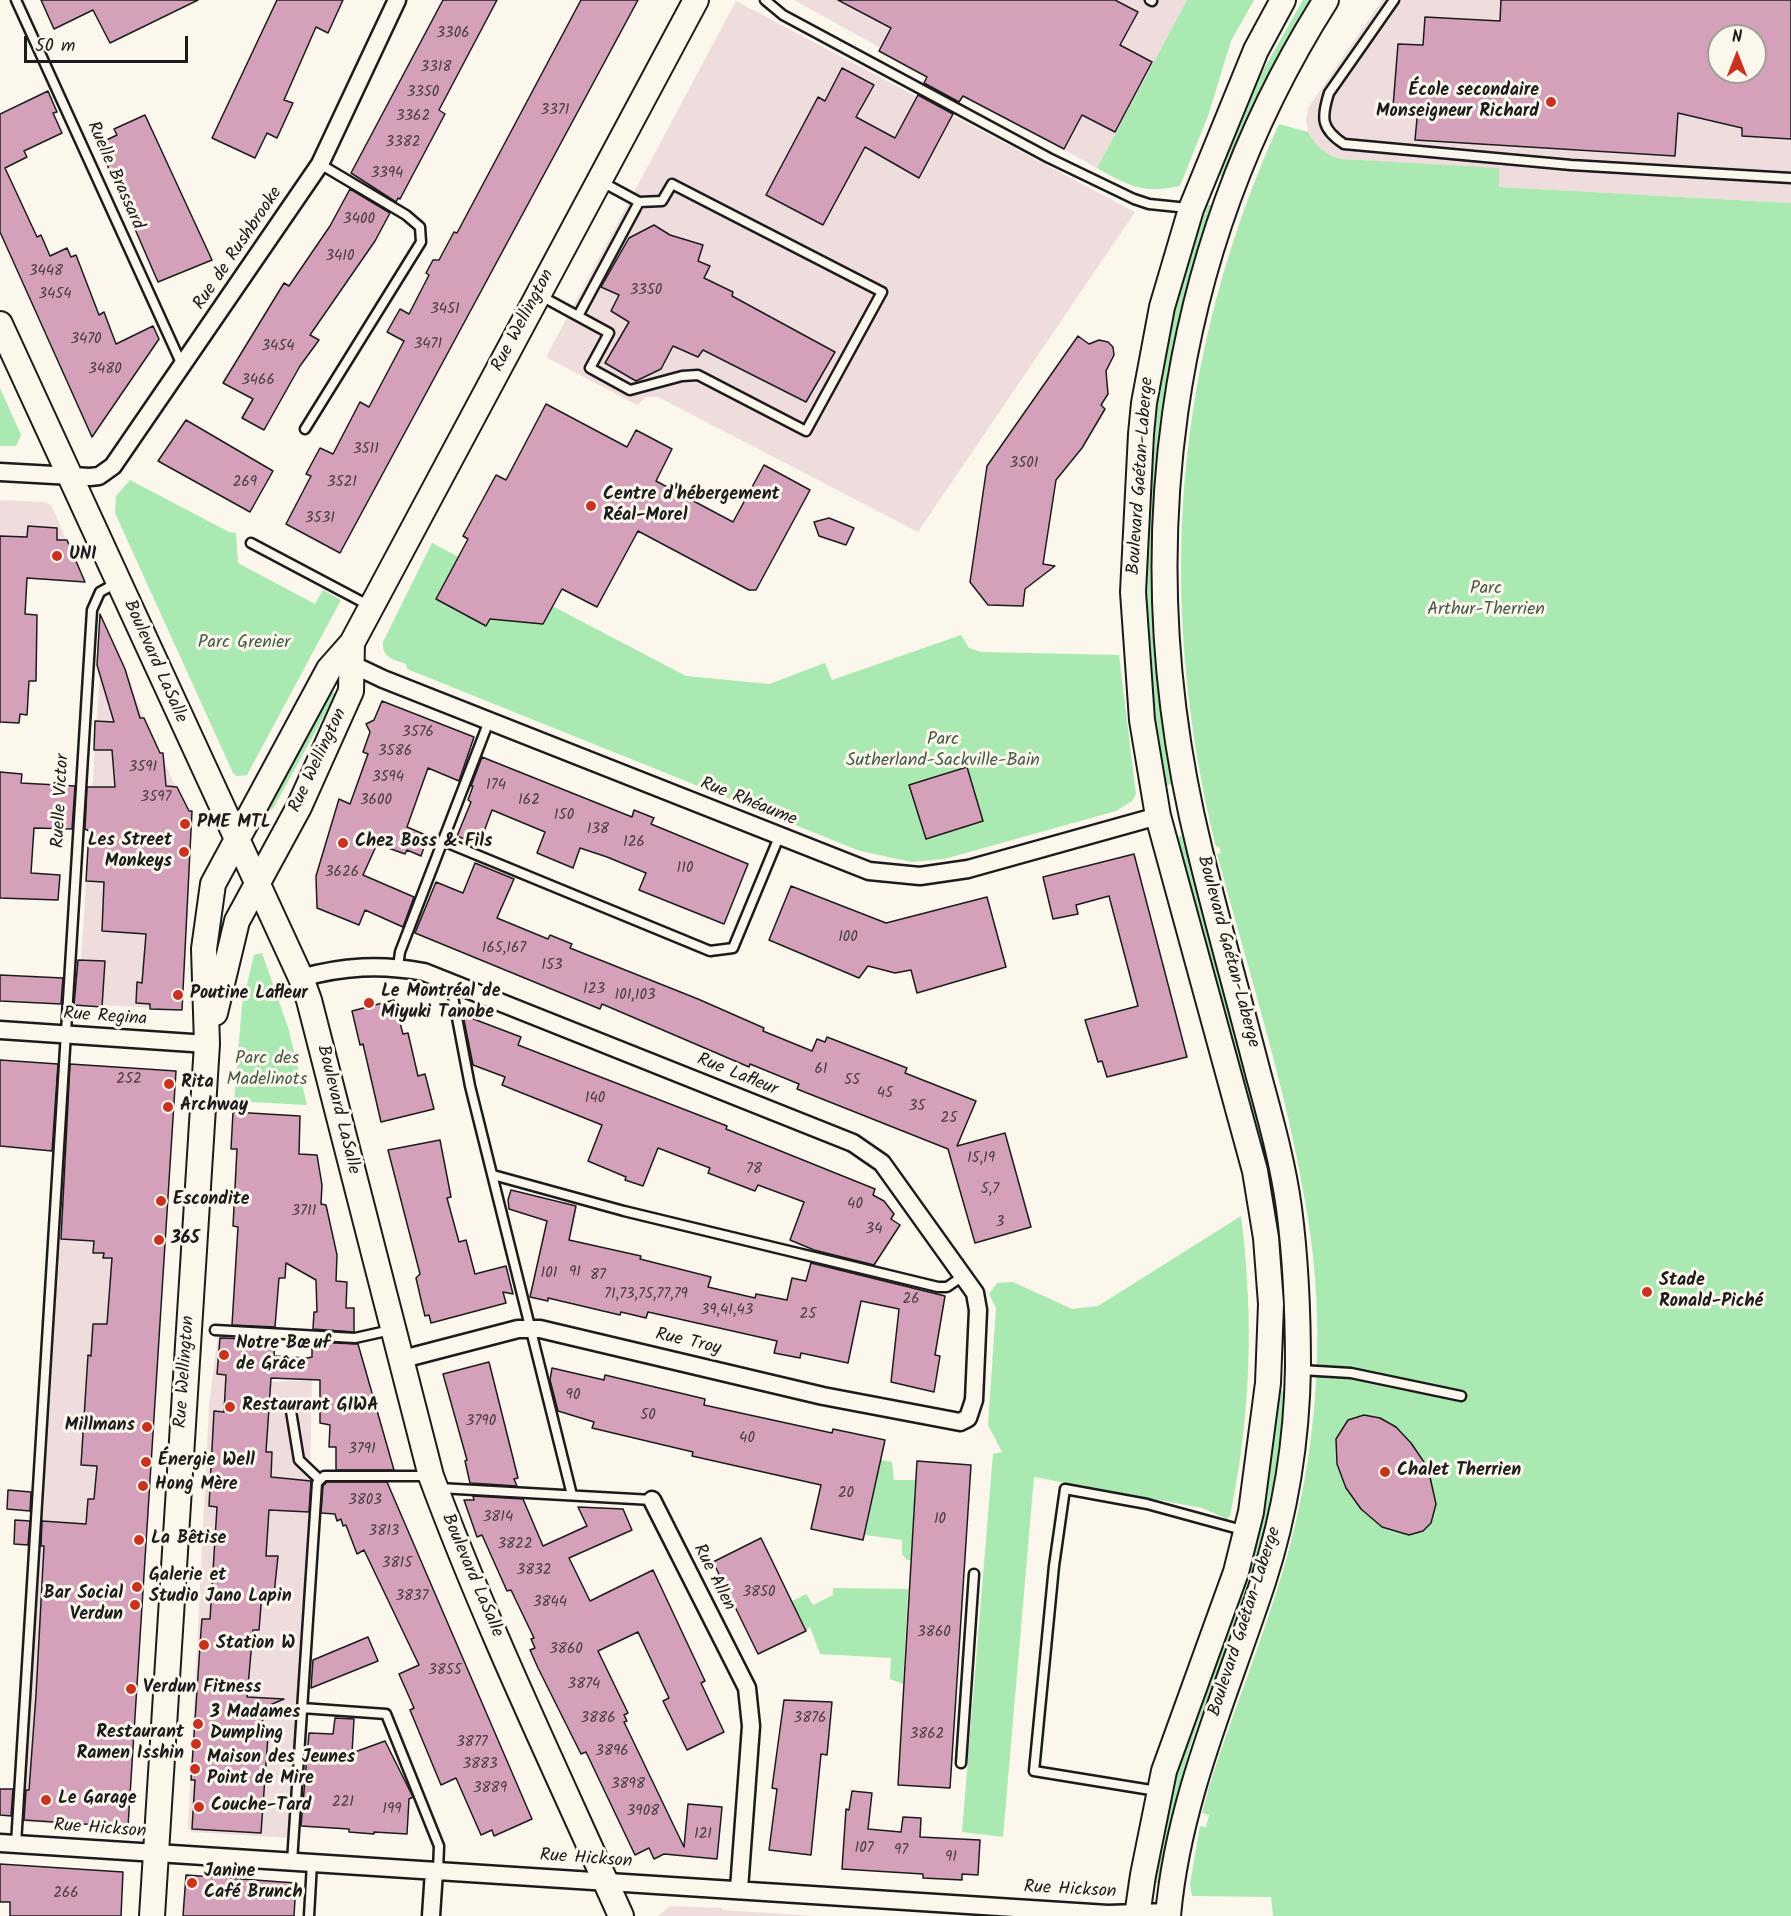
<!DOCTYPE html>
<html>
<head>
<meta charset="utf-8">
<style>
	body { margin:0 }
	#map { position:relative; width:1791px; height:1916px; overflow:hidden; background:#fbf7ec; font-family:Kalam,sans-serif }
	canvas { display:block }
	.north { position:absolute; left:1707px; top:24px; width:60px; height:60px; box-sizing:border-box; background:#fbf7ec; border:2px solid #a29f99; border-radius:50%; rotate:0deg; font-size:16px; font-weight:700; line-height:24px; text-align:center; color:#1c1c1c }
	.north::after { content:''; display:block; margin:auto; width:21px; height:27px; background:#c8321e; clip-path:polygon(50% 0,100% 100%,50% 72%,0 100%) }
	.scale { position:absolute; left:24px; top:36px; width:164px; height:27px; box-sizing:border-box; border:3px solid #1c1c1c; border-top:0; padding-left:8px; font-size:18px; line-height:21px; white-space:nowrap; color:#1c1c1c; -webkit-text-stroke:4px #fbf7ec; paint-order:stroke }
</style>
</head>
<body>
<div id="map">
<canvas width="1791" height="1916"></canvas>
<div class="north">N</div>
<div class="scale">50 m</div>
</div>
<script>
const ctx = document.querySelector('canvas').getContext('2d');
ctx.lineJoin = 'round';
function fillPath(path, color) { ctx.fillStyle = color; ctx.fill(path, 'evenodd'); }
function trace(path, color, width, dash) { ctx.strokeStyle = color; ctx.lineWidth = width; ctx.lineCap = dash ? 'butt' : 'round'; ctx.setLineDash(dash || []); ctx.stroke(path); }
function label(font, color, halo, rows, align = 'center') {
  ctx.font = font + ' Kalam,sans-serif'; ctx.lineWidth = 6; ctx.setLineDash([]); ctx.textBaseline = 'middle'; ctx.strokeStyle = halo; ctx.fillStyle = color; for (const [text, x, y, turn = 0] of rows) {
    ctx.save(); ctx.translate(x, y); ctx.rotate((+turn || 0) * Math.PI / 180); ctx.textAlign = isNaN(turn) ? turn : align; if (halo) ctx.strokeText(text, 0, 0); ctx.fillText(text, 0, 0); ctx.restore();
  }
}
const built = new Path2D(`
	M794 0H1187L1097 168Z
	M1382 0H1791V203L1498 187 1499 169 1342 159 1324 152 1314 144 1308 132 1306 119 1308 108ZM1719 36H1755V72H1719Z
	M736 1 1135 212 918 532 658 397H646L637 405 546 357Z
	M0 500 45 502 51 505 85 582 0 577Z
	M103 627 187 812 180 1009 78 1004Z
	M71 1065 176 1071 128 1827 17 1822Z
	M218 1334 271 1336V1382L312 1380 310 1480 293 1838 191 1832 188 1827 209 1406Z
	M670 1906 722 1908V1910L815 1916H658Z`);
const green = new Path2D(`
	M1187 0H1254L1231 41 1208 116 1180 186C1143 194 1129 186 1097 168Z
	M1303 0H1312L1257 101 1225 177 1219 175 1236 128 1261 74Z
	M1279 124 1308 132C1316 147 1326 155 1342 159L1499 168V187L1791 203V1916H1273L1271 1897 1192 1896 1190 1884 1200 1826 1206 1827 1209 1815 1202 1813 1209 1787C1237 1698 1275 1612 1296 1521 1319 1423 1324 1318 1308 1219 1289 1096 1249 974 1217 854L1221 853 1219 846 1216 847C1155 598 1173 358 1279 124Z
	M1208 204 1214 207C1164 343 1145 490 1153 635 1155 685 1164 734 1171 784L1166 786C1154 746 1152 702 1149 660 1137 504 1153 351 1208 204Z
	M0 388 21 435 16 446H0Z
	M130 480 229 532 236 533 238 563 315 604 323 590 341 600 247 775 237 776 233 773 115 513 116 496Z
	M432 543 686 676 769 684 825 663 832 680 961 635 969 648 981 652 1119 655 1136 794 1132 801 1116 811 944 859 912 862 860 851 407 669 406 664C393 659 382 658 383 642Z
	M330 691 336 694 274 807 266 813Z
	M1182 835 1266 1152 1282 1247 1285 1346H1281L1177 842V837Z
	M262 953 288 1027 307 1105 234 1101 242 1005 254 955Z
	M1241 1216C1254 1317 1251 1416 1230 1516L1227 1519 1202 1508 1034 1477 1003 1837 962 1832 993 1454 1002 1452 988 1425 996 1308 989 1294 997 1283 1013 1282 1072 1309 1098 1306Z
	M1279 1390 1285 1391C1279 1453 1270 1515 1252 1574 1235 1631 1211 1685 1192 1741 1177 1788 1169 1835 1160 1883H1157L1154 1880 1169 1796Z
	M881 1460 892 1462 894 1480H915L912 1560H907L902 1554V1540L865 1535Z
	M833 1588 908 1589 903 1684 890 1679 891 1658 820 1654 810 1627 806 1631 792 1601 806 1594 813 1605 833 1595Z`);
const building = new Path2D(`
	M41 0H198L110 43 93 10 54 29Z
	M277 0H343L328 33 316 27 284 100 293 103 277 138 267 133 255 158 212 138Z
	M443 0H497L439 110 445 114 400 199 398 198 396 202 351 173Z
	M581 0H638L340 553 286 524 311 476 306 474 320 448 333 454 360 402 369 407 404 341 387 332 400 309 409 314 429 275 426 273 433 260H439L454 232 457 233Z
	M838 0H1115L1138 12 1120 45 1152 62 1115 132 1082 115 1064 149 963 96 959 102 924 83 927 77 879 51 891 28Z
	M1501 0H1791V139L1742 136V128L1678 113 1675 156 1415 140 1418 108 1393 107 1398 44 1423 45 1425 17 1500 21ZM1719 36H1755V72H1719Z
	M842 68 874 85 856 117 895 138 918 95 953 114 919 178 865 147 823 225 766 195 818 97 825 101Z
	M48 91 57 112 53 113 62 133 24 151 27 157 5 168 37 237 41 235 50 256 67 248 71 257 76 255 99 315 104 312 116 344 153 326 159 339 92 437 0 232V114Z
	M145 115 212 260 158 282 98 144 117 135 114 129Z
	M350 189 390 213 375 241 310 335 319 340 300 366 264 430 242 418 253 399 223 383 284 283 289 286 330 226Z
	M654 225 670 235 703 245 698 261 710 266 704 278 733 292 732 296 835 352 806 402 703 350 698 357 673 346 661 369 636 381 605 363 629 322 611 311 619 295 601 287 629 238Z
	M1078 336 1089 344 1099 340 1108 342 1113 347 1114 355 1106 371 1108 394 1101 405 1105 409 1082 448 1056 480 1043 564 1055 566 1025 589 1023 606 988 605 970 582 987 466Z
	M546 404 627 447 636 430 672 449 656 481 733 522 764 465 810 490 756 590H749L638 531 597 607 562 589 543 624 490 619 486 626 436 599 468 539 463 536 496 475 506 480Z
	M186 420 273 471 250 512 158 461Z
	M829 518 854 528 846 545 819 536 814 522Z
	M28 526 57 528V540H67L85 582 27 578 25 614 37 615 36 681H29L27 715 20 714 19 723 0 722V536L27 537Z
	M100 614 125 669 140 718H144L160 753H163L166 786 177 787 189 811H192L182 1010 150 1009V1004L136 1003 137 982 142 983 146 934 102 931 104 882 86 881 89 831 85 829 87 787H115L112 750H94L95 721 114 722 97 665Z
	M382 701 474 737 459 781 428 768 407 827 428 836 421 856 407 850 405 854 377 844 363 875 414 897 403 927 365 910 359 925 317 908 316 876 339 799 350 804 368 754 363 752 370 732 366 724 374 720Z
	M482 757 632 817 634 810 654 818 651 824 748 864 724 924 639 890 646 873 607 857 580 848 573 868 537 853 545 832 492 810 479 845 457 836 471 802 468 800 473 786H471Z
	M967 767 983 821 926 839 909 785Z
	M0 772 22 774 21 783 75 786 72 829 34 828 31 873 60 875 58 900 0 898Z
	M1134 854 1187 1057 1107 1077 1102 1061 1098 1062 1085 1020 1138 1006 1109 896 1076 905 1078 914 1053 919 1043 877Z
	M475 863 514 879 497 918 548 939 550 935 572 944 570 948 698 999 764 1028 763 1031 812 1051 817 1039 825 1042 827 1037 907 1068 905 1073 976 1101 957 1146 1005 1133 1031 1227 975 1243 948 1149 797 1089 799 1084 750 1064 749 1067 602 1004 600 1009 415 933 436 882 463 893Z
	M791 886 886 923 987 897 1006 967 917 993 911 970 895 973 868 966 859 978 769 940Z
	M78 960 105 961 102 1007 74 1005Z
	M0 975 63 978 61 1004 0 1001Z
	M394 1000 403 1034 408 1033 418 1076 425 1074 434 1109 381 1122 363 1044 360 1045 352 1011Z
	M463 1015 521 1037 518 1045 727 1126 726 1129 875 1189 873 1195 884 1201 894 1214 891 1219 900 1225 874 1265 814 1250 790 1240 804 1202 758 1185 755 1191 708 1173 710 1168 658 1148 643 1186 625 1180 626 1177 588 1161 602 1125 502 1085 505 1077 473 1065Z
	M0 1060 58 1064 52 1151 0 1146Z
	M70 1064 176 1071 128 1827 24 1820 26 1790H29L36 1695 44 1546H41L42 1521 86 1524 88 1499H94L97 1466 81 1465 88 1355 91 1356 93 1324H107L112 1258H103L104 1253H93L94 1241 61 1239Z
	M233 1112 300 1116 299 1154 317 1155 322 1185 321 1204 326 1205 337 1255 336 1281 347 1282 346 1308H354V1332L313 1329 314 1312H317L316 1280 286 1263 285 1278H279L275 1327 232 1325 238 1227 233 1226 237 1149H231Z
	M440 1140 451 1197 447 1198 459 1242 466 1240 475 1274 506 1266 513 1294 503 1292 506 1303 431 1323 429 1315 425 1316 422 1304 416 1278 420 1274 388 1150Z
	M511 1190 576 1206 569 1240 641 1256 640 1259 711 1277 708 1287 755 1298 756 1294 787 1300 792 1278 806 1281 811 1263 945 1296 935 1355 940 1356 934 1392 891 1382 899 1309 861 1301 848 1363 801 1353 800 1358 774 1353 777 1341 648 1312 646 1318 621 1312 620 1315 548 1298V1301L530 1297 547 1221 509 1209 508 1200Z
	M220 1338 275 1340 274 1356 307 1358 312 1357V1342L358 1344 394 1470H336V1447H329L330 1425 320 1423V1380L271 1378 266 1452H272L271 1477 311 1481 309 1512 269 1510 266 1556H278L274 1594 262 1593 259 1630H253L247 1697 284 1699 251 1713 263 1714 262 1736H268L261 1833 192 1829 195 1780H191L201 1631 202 1619H210L217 1507 209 1506 214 1411 224 1412 226 1375 217 1374Z
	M489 1362 518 1478 514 1479 517 1486 470 1483 465 1461 467 1460 443 1374Z
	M552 1368 604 1380 605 1375 705 1399 704 1405 832 1433 833 1429 885 1440 863 1540 811 1529 821 1485 692 1456 693 1452 592 1428 594 1422 558 1411 550 1380Z
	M1364 1415 1380 1418 1396 1427 1411 1443 1428 1468 1436 1504 1431 1523 1423 1531 1409 1535 1382 1527 1361 1509 1346 1488 1337 1464 1336 1439 1348 1420Z
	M917 1461 971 1465 950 1788 898 1785Z
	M327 1482H387L532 1819 494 1836 492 1830 481 1835 456 1778 441 1785 410 1710 414 1708 399 1674 419 1665 364 1550 357 1554 346 1525 343 1526 341 1519 337 1521 335 1514 321 1513 323 1486Z
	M8 1490 31 1492 30 1511 7 1509Z
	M473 1496 523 1499 543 1546 587 1526 578 1507 623 1509 632 1530 569 1558 590 1601 653 1570 705 1681 701 1683 724 1732 687 1750 663 1701 669 1698 638 1632 598 1651 628 1713 624 1715 627 1721 624 1722 684 1847 688 1804 722 1807 717 1859 664 1854 654 1859 649 1848 635 1855 586 1752 581 1754 538 1668 530 1650 535 1648 531 1639 534 1638 511 1590 507 1591 482 1535 477 1537 464 1500H474Z
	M15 1520 30 1521 28 1545 14 1544Z
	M761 1538 806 1631 758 1654 713 1562Z
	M368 1637 378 1661 311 1688 313 1660Z
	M784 1700 832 1702 827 1755 821 1754 811 1855 769 1850 777 1789 772 1788Z
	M335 1718 354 1719 352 1753 385 1741 413 1797 409 1799 407 1834 374 1832V1834L349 1832V1829L301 1826 309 1733 333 1734Z
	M0 1789H13L11 1816 0 1815Z
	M852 1791 872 1793 868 1829 901 1832 903 1817 921 1818 920 1837 980 1840 978 1875 962 1874V1880L923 1878V1874L842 1869 846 1809 849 1810Z
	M0 1864 123 1872 121 1916H10V1902H0Z
	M186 1875 296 1883 294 1916H183Z`);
const service = new Path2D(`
	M16 0 182 365
	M765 0 783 15 1049 158 1134 199 1149 204 1188 208
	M1150 0 1152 1
	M1394 0 1329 93C1321 118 1321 129 1344 144L1571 165 1791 178
	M541 296 609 333 590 368 630 390 682 376 698 375 806 431 882 292 672 184 662 201 639 202 602 182
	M578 316 639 202
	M305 429 421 242 420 227 406 215 320 164
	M251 543 370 606
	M443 841 710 951 733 948 779 837
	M398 967 400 952 489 721
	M450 981 470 1086 572 1495
	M493 1175 624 1211 938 1287H947L963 1276
	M215 1330 355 1338 391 1330
	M1301 1370 1351 1373 1461 1396
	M290 1405 299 1460 320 1480
	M439 1488 652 1500
	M302 1708 386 1714 439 1846 438 1871
	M961 1763 974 1574
	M1157 1791 1034 1771 1054 1566 1065 1489 1147 1504 1246 1531
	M16 1844 92 610 100 592 118 582
	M292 1862 317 1483 324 1476H429
	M309 1916 312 1863`);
const minor = new Path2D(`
	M0 472 90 477 99 476 113 466 320 164 397 0
	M345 661 383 679 869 871 920 876 968 869 1158 816
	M301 978C343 966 381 964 424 972L853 1143 882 1163 975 1293 978 1310 974 1400 968 1418 960 1422 823 1396 540 1329H518L399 1360
	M0 1030 207 1044
	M652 1500 747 1688 751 1726 739 1889
	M0 1843 1108 1914 1169 1912
	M431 1916 434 1871`);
const secondary = new Path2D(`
	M0 324 301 978 309 1000 431 1476C486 1625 556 1770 621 1916
	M215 1013 237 921 299 807 351 691 352 643
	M152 1916 207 1044 204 949 213 884 329 669 352 643 696 0
	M1137 1916 1143 1875 1164 1771 1236 1572 1251 1512 1268 1383 1271 1304 1266 1238 1255 1171 1158 816 1142 720 1133 592 1141 434 1144 403 1162 307 1191 209 1256 50 1283 0
	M1168 1916C1178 1800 1227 1692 1263 1582 1285 1514 1297 1438 1298 1367 1298 1314 1296 1261 1289 1208 1283 1163 1270 1117 1258 1073 1239 999 1218 925 1200 851 1128 560 1164 256 1326 0`);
const markers = [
	[1551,102,6,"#c8321e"],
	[591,506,6,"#c8321e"],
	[57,556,6,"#c8321e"],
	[185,824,6,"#c8321e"],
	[343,843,6,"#c8321e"],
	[184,852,6,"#c8321e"],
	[178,995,6,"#c8321e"],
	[369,1003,6,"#c8321e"],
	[169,1084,6,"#c8321e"],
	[168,1107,6,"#c8321e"],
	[161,1201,6,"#c8321e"],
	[159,1240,6,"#c8321e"],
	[1647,1292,6,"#c8321e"],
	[224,1355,6,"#c8321e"],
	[230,1407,6,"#c8321e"],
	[147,1427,6,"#c8321e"],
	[146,1462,6,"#c8321e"],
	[1385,1472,6,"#c8321e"],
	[143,1486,6,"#c8321e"],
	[139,1540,6,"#c8321e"],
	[137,1587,6,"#c8321e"],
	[135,1605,6,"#c8321e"],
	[204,1645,6,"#c8321e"],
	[131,1689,6,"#c8321e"],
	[198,1724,6,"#c8321e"],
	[196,1744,6,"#c8321e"],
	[195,1769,6,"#c8321e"],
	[46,1800,6,"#c8321e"],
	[199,1807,6,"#c8321e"],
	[192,1883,6,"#c8321e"]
];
const numberNames = [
	["3306",453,34],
	["3318",436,68],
	["3350",423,93],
	["3371",555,111],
	["3362",413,117],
	["3382",403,143],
	["3394",387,174],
	["3400",359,220],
	["3410",340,257],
	["3448",46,272],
	["3350",646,291],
	["3454",55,295],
	["3451",445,310],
	["3470",86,340],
	["3471",428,345],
	["3454",278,347],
	["3480",105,370],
	["3466",258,381],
	["3511",366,450],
	["3501",1024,464],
	["269",245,483],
	["3521",342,483],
	["3531",320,519],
	["3576",418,733],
	["3586",395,752],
	["3591",143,768],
	["3594",388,778],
	["174",496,786],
	["3597",156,798],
	["3600",376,801],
	["162",529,801],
	["150",564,816],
	["138",598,830],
	["126",634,843],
	["110",685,869],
	["3626",342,873],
	["100",848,938],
	["165,167",504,949],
	["153",552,966],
	["123",594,990],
	["101,103",635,996],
	["61",821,1070],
	["252",129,1080],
	["55",852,1081],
	["45",885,1094],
	["140",595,1099],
	["35",917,1107],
	["25",949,1119],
	["15,19",981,1159],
	["78",754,1170],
	["5,7",990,1190],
	["40",855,1205],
	["3711",304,1212],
	["3",1000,1223],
	["34",874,1230],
	["91",575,1273],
	["101",549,1274],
	["87",598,1276],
	["71,73,75,77,79",646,1295],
	["26",911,1300],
	["39,41,43",727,1311],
	["25",808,1315],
	["90",573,1396],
	["50",648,1416],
	["3790",481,1422],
	["40",747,1439],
	["3791",362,1450],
	["20",846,1494],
	["3803",365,1501],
	["3814",498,1518],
	["10",940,1520],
	["3813",384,1532],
	["3822",515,1545],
	["3815",397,1564],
	["3832",534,1571],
	["3850",759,1593],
	["3837",412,1597],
	["3844",550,1603],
	["3860",934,1633],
	["3860",566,1650],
	["3855",445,1671],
	["3874",584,1685],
	["3886",598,1719],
	["3876",810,1719],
	["3862",927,1735],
	["3877",472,1743],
	["3896",612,1752],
	["3883",480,1765],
	["3898",628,1785],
	["3889",490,1789],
	["221",343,1803],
	["199",392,1810],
	["3908",643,1812],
	["121",703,1835],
	["107",864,1849],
	["97",901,1851],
	["91",951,1858],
	["266",66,1894]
];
const poiNames = [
	["École secondaire",1539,92,"right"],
	["Monseigneur Richard",1539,113,"right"],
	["Centre d'hébergement",603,496],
	["Réal-Morel",603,517],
	["UNI",69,556],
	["PME MTL",197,824],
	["Les Street",172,842,"right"],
	["Monkeys",172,863,"right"],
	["Chez Boss & Fils",355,843],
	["Le Montréal de",381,993],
	["Miyuki Tanobe",381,1014],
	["Poutine Lafleur",190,995],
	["Rita",181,1084],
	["Archway",180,1107],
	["Escondite",173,1201],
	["365",171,1240],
	["Stade",1659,1282],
	["Ronald-Piché",1659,1303],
	["Notre Bœuf",236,1345],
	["de Grâce",236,1366],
	["Restaurant GIWA",242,1407],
	["Millmans",135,1427,"right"],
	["Énergie Well",158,1462],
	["Chalet Therrien",1397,1472],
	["Hong Mère",155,1486],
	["La Bêtise",151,1540],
	["Galerie et",149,1577],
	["Studio Jano Lapin",149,1598],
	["Bar Social",123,1595,"right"],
	["Verdun",123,1616,"right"],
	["Station W",216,1645],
	["Verdun Fitness",143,1689],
	["3 Madames",210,1714],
	["Dumpling",210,1735],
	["Restaurant",184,1734,"right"],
	["Ramen Isshin",184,1755,"right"],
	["Maison des Jeunes",207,1759],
	["Point de Mire",207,1780],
	["Le Garage",58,1800],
	["Couche-Tard",211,1807],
	["Janine",204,1873],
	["Café Brunch",204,1894]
];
const streetNames = [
	["Ruelle Brassard",114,176,66],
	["Rue de Rushbrooke",239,249,-56],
	["Rue Wellington",524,321,-62],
	["Boulevard Gaétan-Laberge",1142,476,-86],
	["Boulevard LaSalle",154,662,66],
	["Rue Wellington",319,761,-65],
	["Ruelle Victor",62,801,-87],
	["Rue Rhéaume",748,803,22],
	["Boulevard Gaétan-Laberge",1227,952,75],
	["Rue Regina",105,1018,4],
	["Rue Lafleur",737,1076,22],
	["Boulevard LaSalle",337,1110,76],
	["Rue Troy",688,1343,13],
	["Rue Wellington",186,1372,-86],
	["Boulevard LaSalle",471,1576,67],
	["Rue Allen",713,1578,63],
	["Boulevard Gaétan-Laberge",1246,1622,-72],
	["Rue Hickson",100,1830,4],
	["Rue Hickson",586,1860,4],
	["Rue Hickson",1070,1891,3]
];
const parkNames = [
	["Parc",1486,590],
	["Arthur-Therrien",1486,611],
	["Parc Grenier",244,644],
	["Parc",943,741],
	["Sutherland-Sackville-Bain",943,762],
	["Parc des",267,1060],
	["Madelinots",267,1081]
];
fillPath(built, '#efdddd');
fillPath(green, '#aae9b1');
fillPath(building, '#d4a0ba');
trace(building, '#1c1c1c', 1.5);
trace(service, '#1c1c1c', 13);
trace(minor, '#1c1c1c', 21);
trace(secondary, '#1c1c1c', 28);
trace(service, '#fbf7ec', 8);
trace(minor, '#fbf7ec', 16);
trace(secondary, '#fbf7ec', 24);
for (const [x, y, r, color] of markers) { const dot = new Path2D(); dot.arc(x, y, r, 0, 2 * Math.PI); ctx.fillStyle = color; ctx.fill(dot); trace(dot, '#fbf7ec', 2); }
label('15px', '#4a3d44', null, numberNames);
label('bold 18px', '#1c1c1c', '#fbf7ec', poiNames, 'left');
label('18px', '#1c1c1c', '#fbf7ec', streetNames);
label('18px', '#475a49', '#fbf7ec', parkNames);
</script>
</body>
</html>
